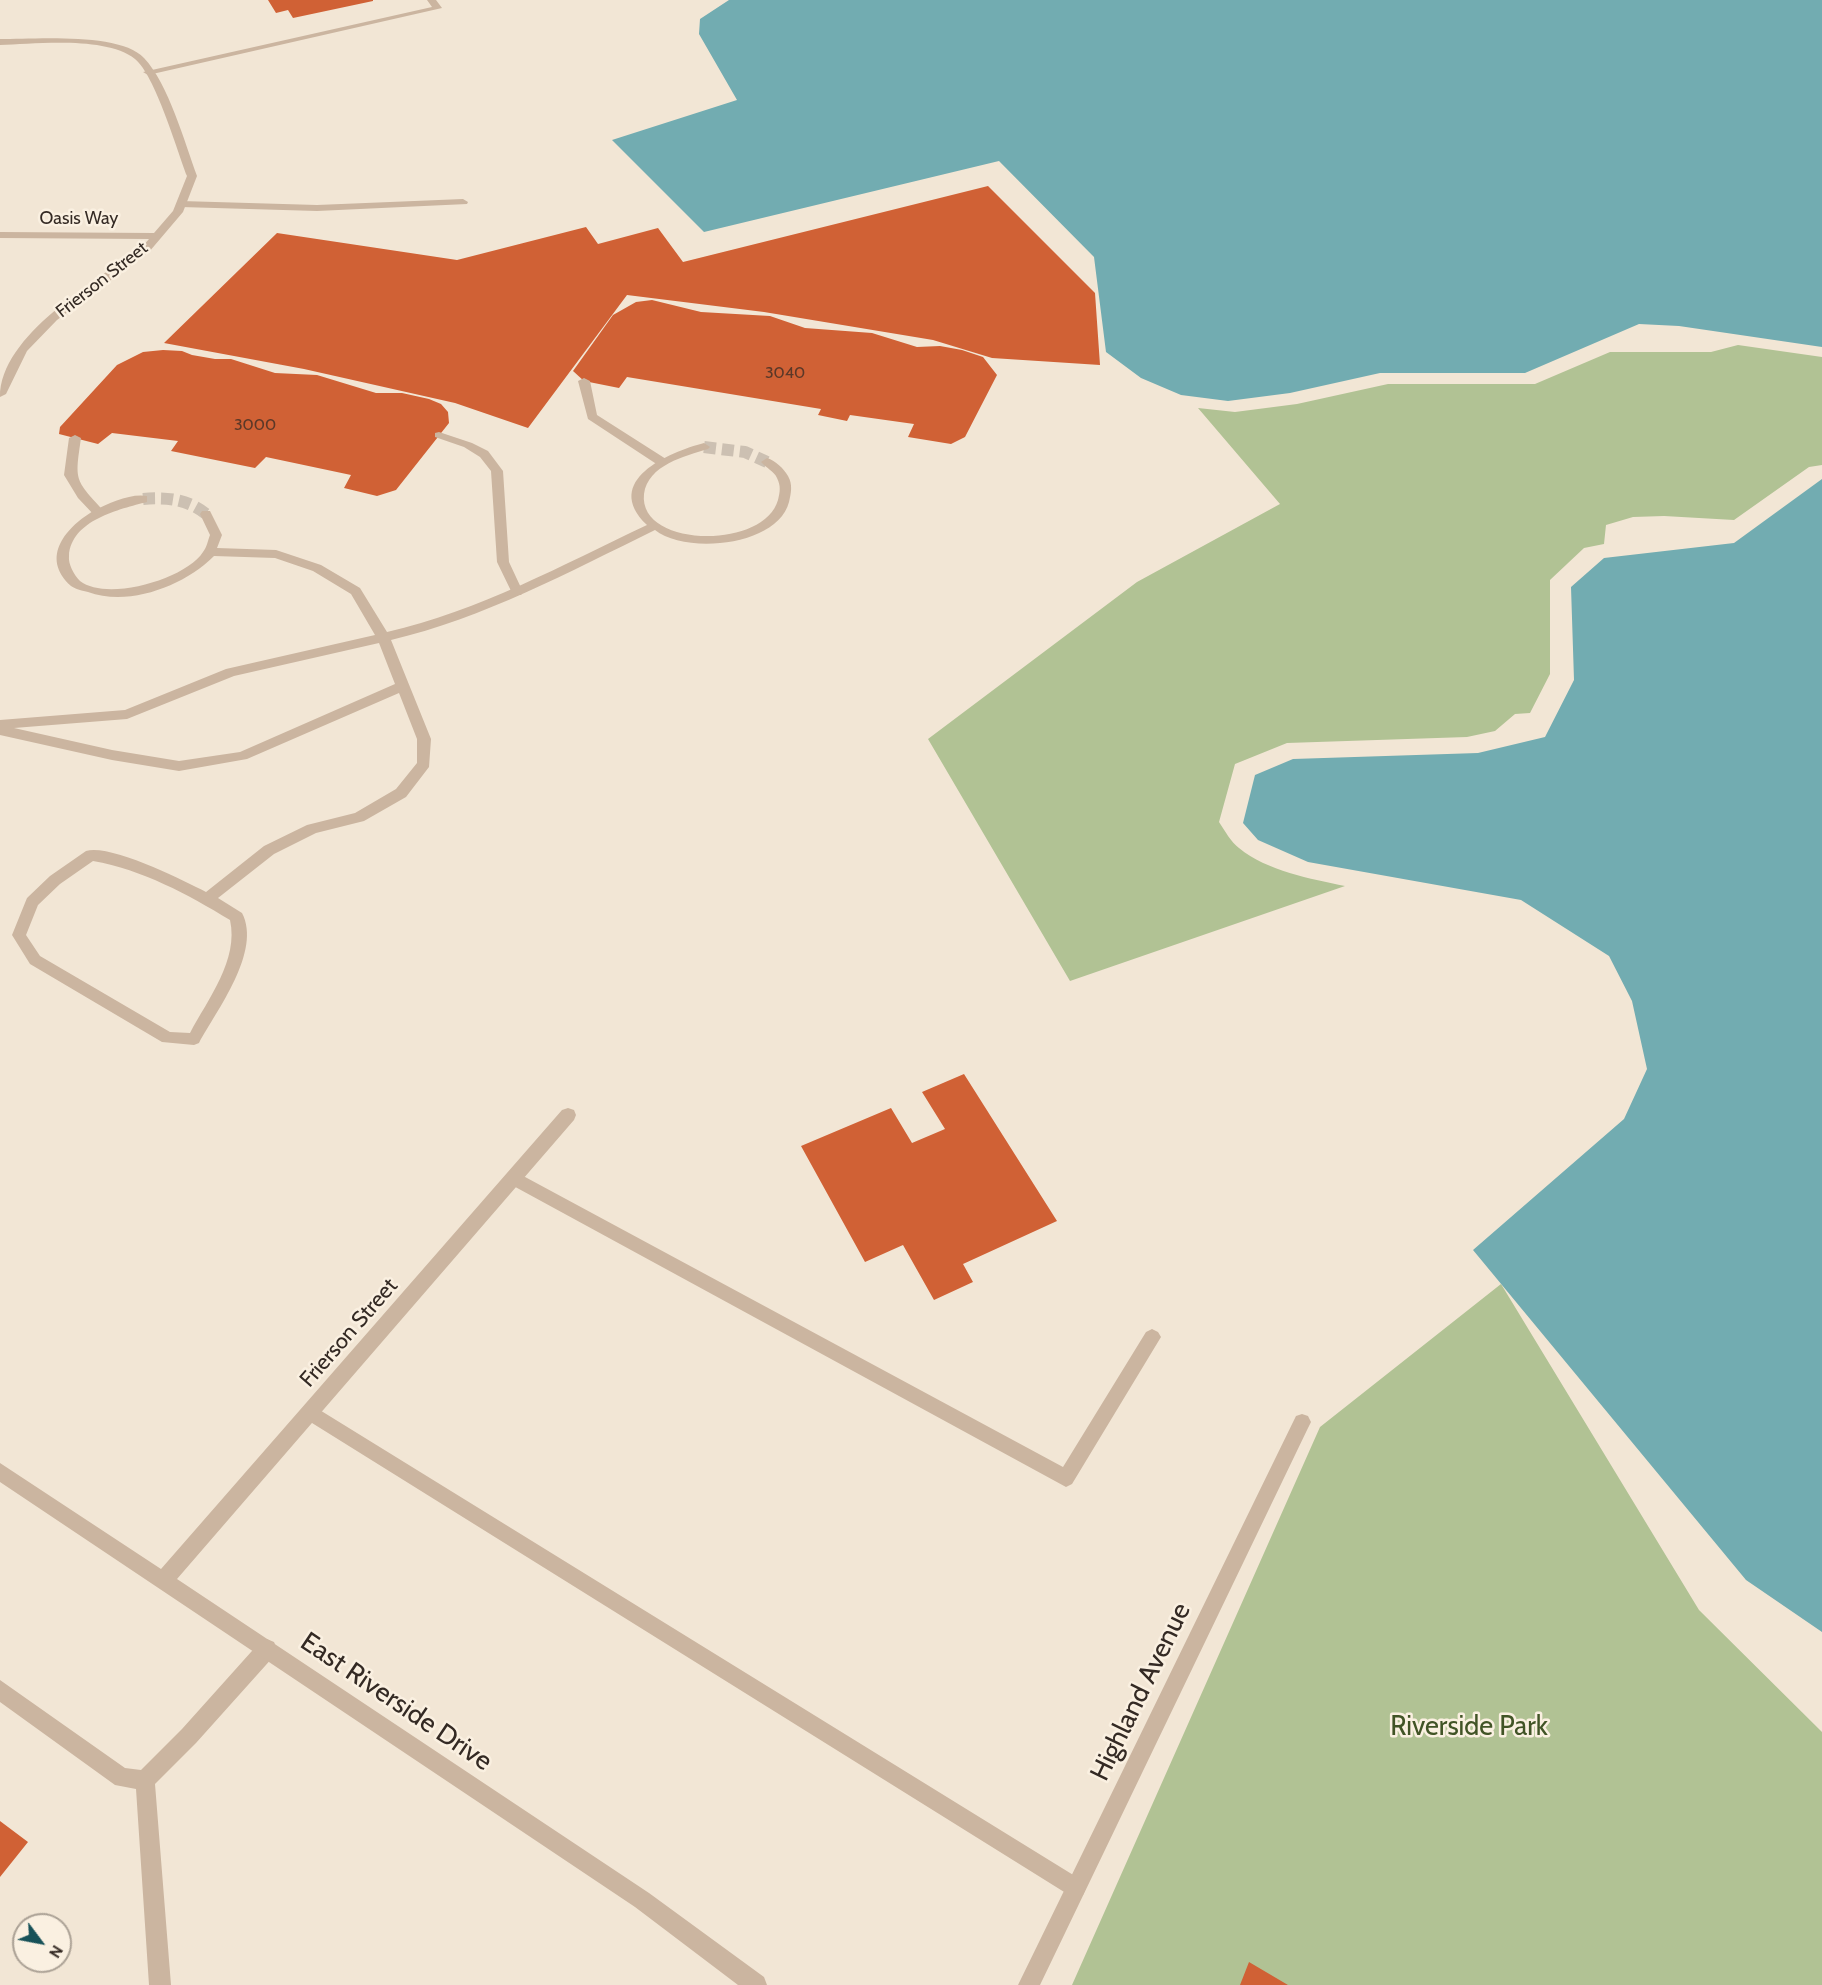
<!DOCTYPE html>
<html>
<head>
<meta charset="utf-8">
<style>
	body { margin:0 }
	#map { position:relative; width:1822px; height:1985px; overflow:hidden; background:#f2e6d5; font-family:Cabin,sans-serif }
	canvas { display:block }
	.north { position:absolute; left:12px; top:1913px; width:60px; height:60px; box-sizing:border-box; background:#faf0e1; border:2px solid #aba195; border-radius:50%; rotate:122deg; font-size:16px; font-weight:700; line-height:24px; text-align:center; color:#342a24 }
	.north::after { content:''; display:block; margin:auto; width:21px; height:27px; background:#175158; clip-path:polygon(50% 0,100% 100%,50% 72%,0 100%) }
</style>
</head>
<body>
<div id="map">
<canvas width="1822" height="1985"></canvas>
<div class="north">N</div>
</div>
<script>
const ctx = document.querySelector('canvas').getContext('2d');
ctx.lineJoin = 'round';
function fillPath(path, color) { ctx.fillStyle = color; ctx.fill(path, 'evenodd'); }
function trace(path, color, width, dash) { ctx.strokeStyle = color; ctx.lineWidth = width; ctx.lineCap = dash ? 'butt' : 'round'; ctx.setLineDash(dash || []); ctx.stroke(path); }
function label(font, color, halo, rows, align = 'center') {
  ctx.font = font + ' Cabin,sans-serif'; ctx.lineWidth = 5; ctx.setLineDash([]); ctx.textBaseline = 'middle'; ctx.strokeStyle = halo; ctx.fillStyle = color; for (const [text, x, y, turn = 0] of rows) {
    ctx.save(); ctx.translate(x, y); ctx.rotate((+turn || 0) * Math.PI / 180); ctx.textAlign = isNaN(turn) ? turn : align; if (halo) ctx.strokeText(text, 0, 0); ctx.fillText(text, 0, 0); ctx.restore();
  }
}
const green = new Path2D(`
	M1738 345 1822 357V465L1809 467 1734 520 1664 516 1633 517 1606 525 1604 544 1584 548 1550 580V674L1530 713 1515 714 1495 731 1467 737 1287 743 1235 764 1219 822C1225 831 1231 842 1239 848 1267 871 1311 879 1345 886L1070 981 928 739 1137 582 1280 504 1198 408 1235 412 1297 404 1388 384H1535L1610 352H1711Z
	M1501 1284 1699 1610 1822 1732V1985H1072L1320 1427Z`);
const water = new Path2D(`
	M729 0H1822V347L1679 326 1639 324 1525 373H1380L1290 393 1228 401 1181 395 1141 378 1106 352 1094 257 999 161 704 232 612 140 737 100 699 34 700 19Z
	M1822 479V1632L1746 1580 1473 1250 1624 1119 1647 1069 1632 1001 1609 956 1521 900 1308 862 1258 840 1243 823 1255 775 1293 759 1478 753 1545 737 1574 680 1571 587 1604 558 1734 543Z`);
const building = new Path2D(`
	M268 0H373V1L293 18 288 10 276 13Z
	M988 186 1095 293 1100 365 992 358 933 340 764 312 627 295 528 428 455 403 304 369 164 343 277 233 457 260 586 227 598 244 658 228 683 262Z
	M652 300 701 312 770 316 805 328 872 333 917 347 940 346 962 350 983 357 997 375 965 437 951 444 908 437 914 424 850 415 847 421 818 415 821 409 627 377 619 388 584 381 573 371 613 315 636 302Z
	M163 350 182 351 192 355 215 359H231L275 373 317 375 376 393H402L429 399 441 404 448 412 449 423 396 490 377 496 344 488 351 475 266 457 255 468 171 451 178 441 112 433 98 444 59 434 60 427 117 365 143 352Z
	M964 1074 1057 1221 963 1264 973 1282 934 1300 903 1245 865 1262 801 1146 891 1108 912 1143 945 1129 922 1092Z
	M0 1821 28 1842 0 1877Z
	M1249 1962 1288 1985H1240Z`);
const streetTunnel = new Path2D(`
	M704 447 745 452 767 462
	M143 499C166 497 188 499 206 514`);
const lane = new Path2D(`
	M427 0H436L442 8 148 75 143 72 432 7Z
	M463 199 468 202 467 204 317 211 181 207 176 204 181 201 317 205Z
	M584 378 590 381 597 415 666 459V465H658L588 419 578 381Z
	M439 432 472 443 488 451 503 471 509 562 523 592 521 595H513L497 562 491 471 480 457 464 447 435 437V433Z
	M75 435 81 438C75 480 74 479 103 510V516H95L78 498 64 475 69 438Z
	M514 1171 1063 1467 1146 1332 1152 1329 1158 1332 1161 1337 1072 1484 1066 1487 508 1183 506 1178 508 1173Z
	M310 1404 1083 1881 1086 1888 1083 1895 1076 1898 1069 1895 304 1418 301 1412 304 1406Z
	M267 1639 274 1642 277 1649 274 1656 196 1743 155 1784 171 1985H149L136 1789 115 1785 0 1702V1680L125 1768 141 1770 182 1729 260 1642Z`);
const street = new Path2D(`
	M0 39C34 39 121 32 144 58 168 83 185 143 197 176L183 212 149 252 57 320 27 351 6 394 0 397C0 335 96 281 141 248L149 239 0 238V232L154 233 173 211 187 176C177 150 155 75 135 59 106 36 36 44 0 45Z
	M704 443 710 447 708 449C685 456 648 465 644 494 638 548 764 550 778 500 780 492 781 486 777 478 774 471 766 468 761 462L767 458C776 461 783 468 788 476 793 485 791 493 789 502 778 546 686 555 655 530 569 572 484 618 391 640L431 739 429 767 406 797 364 821 316 833 274 854 218 898 242 913C262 951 217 1010 199 1043L194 1045 162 1042 30 964 12 935 27 898 50 876 86 851C111 844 182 880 206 892L264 846 307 825 355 813 396 789 417 763V739L399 693 247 759 179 771 112 760 0 735V720L125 710 226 669 375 635 351 594 313 571 275 558 214 556C184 586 129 607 88 592 83 591 75 589 71 586 39 557 67 526 95 510 109 503 131 493 147 496V502C120 509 71 520 69 556 68 564 74 575 80 581 107 602 186 579 203 552 207 547 208 540 210 535L200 514 202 511H210L222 535 217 548 276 550 321 565 360 588 387 632C479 611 562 565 647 525 601 481 669 452 704 443ZM379 643 395 684 240 752 179 761 112 750 14 728 127 719 234 676ZM93 861C143 870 187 894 230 920 239 960 208 999 190 1033L170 1032 40 956 26 935 38 905 60 884Z
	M568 1108 574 1110 576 1115 574 1120 177 1579 649 1893 764 1977 767 1985H738L635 1907 0 1482V1463L161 1569 562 1110Z
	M1302 1414 1308 1416 1311 1422 1308 1428 1040 1985H1018L1296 1416Z`);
const farNumbernames = [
	["3040",785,373],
	["3000",255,425]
];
const farStreetnames = [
	["Oasis Way",79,219],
	["Frierson Street",102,280,-38]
];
const streetNames = [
	["Frierson Street",349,1333,-49]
];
const nearStreetnames = [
	["Highland Avenue",1141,1692,-64],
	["East Riverside Drive",396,1702,34]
];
const nearParknames = [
	["Riverside Park",1469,1727]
];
fillPath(green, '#b1c294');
fillPath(water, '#72acb1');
fillPath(building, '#d06135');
trace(streetTunnel, '#ccc0b2', 12, [12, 6]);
fillPath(lane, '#cbb5a0');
fillPath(street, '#cbb5a0');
label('16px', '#5b3828', null, farNumbernames);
label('18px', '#342a24', '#faf0e1', farStreetnames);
label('22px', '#342a24', '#faf0e1', streetNames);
label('27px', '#342a24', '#faf0e1', nearStreetnames);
label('27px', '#415426', '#faf0e1', nearParknames);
</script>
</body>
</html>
